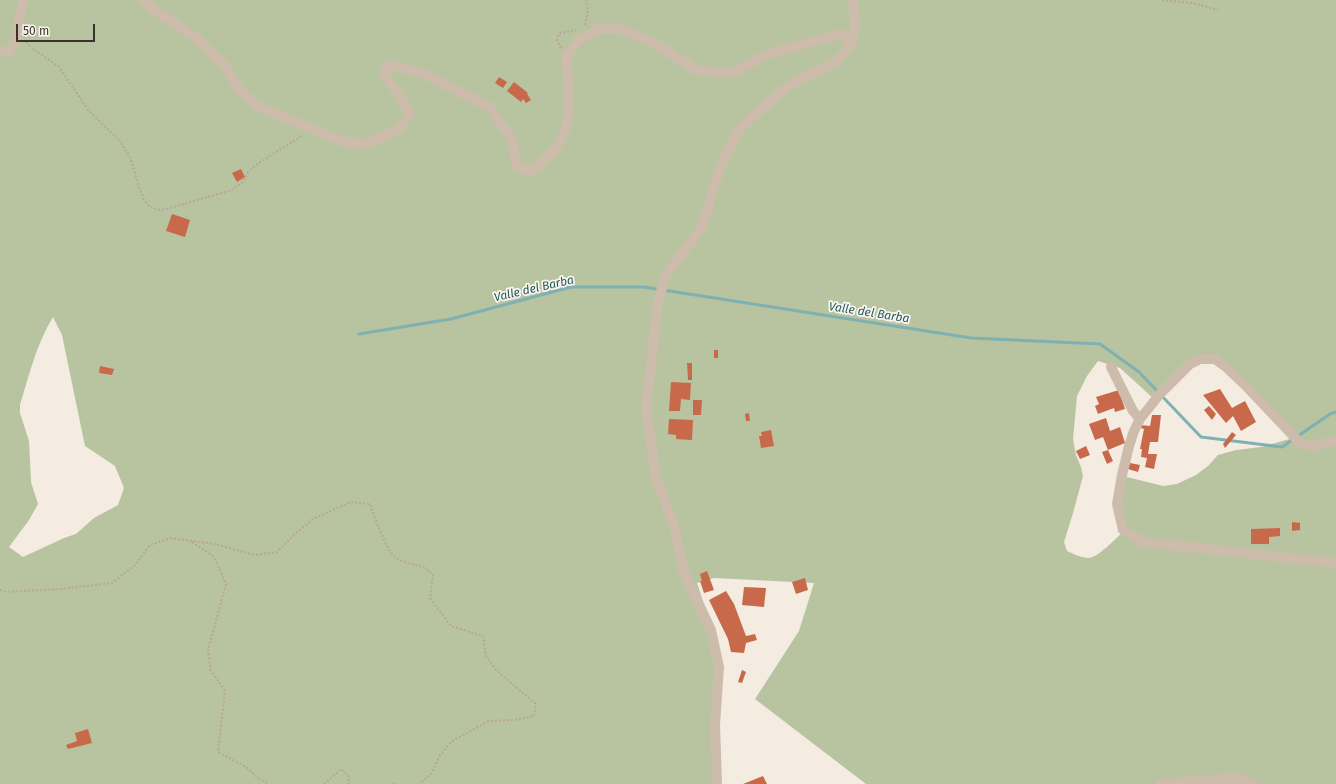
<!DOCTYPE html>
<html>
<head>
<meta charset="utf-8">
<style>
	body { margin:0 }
	#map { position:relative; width:1336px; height:784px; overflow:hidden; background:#f4ebe1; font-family:"Fira Sans",sans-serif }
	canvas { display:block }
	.scale { position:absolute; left:16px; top:24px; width:79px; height:18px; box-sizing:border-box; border:2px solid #3b302b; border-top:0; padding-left:5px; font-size:12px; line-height:14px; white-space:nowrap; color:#3b302b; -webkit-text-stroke:3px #fbf5ee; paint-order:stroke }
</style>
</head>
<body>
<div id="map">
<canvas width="1336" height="784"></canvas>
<div class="scale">50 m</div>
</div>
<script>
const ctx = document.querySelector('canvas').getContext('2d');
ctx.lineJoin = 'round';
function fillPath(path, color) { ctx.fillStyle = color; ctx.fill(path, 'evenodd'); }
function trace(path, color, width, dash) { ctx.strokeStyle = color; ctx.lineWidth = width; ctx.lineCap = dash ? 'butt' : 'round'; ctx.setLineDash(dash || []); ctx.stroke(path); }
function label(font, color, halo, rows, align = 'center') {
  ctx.font = font + ' "Fira Sans",sans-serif'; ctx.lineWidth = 3.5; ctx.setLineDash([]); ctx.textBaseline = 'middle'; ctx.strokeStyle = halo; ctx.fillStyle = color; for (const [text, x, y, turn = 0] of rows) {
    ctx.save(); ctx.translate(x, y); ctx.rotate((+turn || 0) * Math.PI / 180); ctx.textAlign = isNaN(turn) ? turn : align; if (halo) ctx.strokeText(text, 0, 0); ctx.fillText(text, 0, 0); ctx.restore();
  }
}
const green = new Path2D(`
	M0 0H1336V784H866L755 699 799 631 814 583 714 578 697 583 722 659 719 693 721 784H0ZM53 317 62 335 85 446 115 466 124 488 118 505 94 518 76 534 64 538 23 557 9 547 29 520 38 504 31 482 29 441 20 413V405C29 375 37 343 53 317ZM1214 357 1293 438 1261 447 1236 450 1218 455 1208 466 1196 475 1177 484 1163 486 1119 475 1124 531C1116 538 1099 557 1089 558 1081 558 1074 554 1067 551L1064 542 1073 513 1083 476 1081 467 1076 455 1073 439 1077 396 1087 376 1098 361 1120 368 1153 398 1197 358Z`);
const stream = new Path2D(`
	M359 334 451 319 571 287H644L971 338 1100 344 1139 372 1201 437 1282 447 1330 414 1336 412`);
const building = new Path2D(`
	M499 77 507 82 503 88 495 83Z
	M514 82 528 93 527 94 531 100 526 103 523 99 521 102 507 91Z
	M241 169 245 177 237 182 232 173Z
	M172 214 190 220 185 237 166 231Z
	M714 350H718V358H714Z
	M687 363H692V380H688Z
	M100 366 114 369 112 375 99 373Z
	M671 382 691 383 690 400 681 399 680 411H669Z
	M1220 389 1232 408 1245 401 1256 422 1241 431 1233 416 1226 423 1203 395Z
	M1119 390 1125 409 1115 412 1114 408 1098 414 1095 406 1099 404 1096 397Z
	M693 400H702L701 415H693Z
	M1209 406 1216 414 1212 420 1204 410Z
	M749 413 750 421H746L745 414Z
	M1152 415H1161L1158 442H1150L1148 454H1157L1154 469 1145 467 1147 458 1141 457 1142 449H1140L1144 429 1141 428V425L1150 426Z
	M1106 418 1110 431 1120 427 1125 443 1108 450 1113 461 1107 464 1102 452 1108 450 1103 437 1095 440 1089 424Z
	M669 419 693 420 692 440 676 439V435L668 434Z
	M771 430 774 446 761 448 759 436H762L761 432Z
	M1232 432 1236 435 1225 448 1223 444Z
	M1086 446 1090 455 1080 459 1076 451Z
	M1130 463 1140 465 1138 472 1128 469Z
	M1292 522 1300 523V530L1292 531Z
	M1280 528V536L1269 537V544H1251V529Z
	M707 571 714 590 704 593 700 581H702L700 574Z
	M805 578 808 590 796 594 792 582Z
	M744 587 766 588 764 607 742 605Z
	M726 591 734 604 746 636 755 634 757 640 746 643 744 653 731 652 728 639 709 600Z
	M742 670 746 672 742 683 738 682Z
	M88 729 92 743 68 749 66 745 77 741 75 733Z
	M763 776 767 784H743Z`);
const path = new Path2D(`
	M1162 0 1192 3 1218 10
	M585 25 588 11 586 0
	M26 42 32 48 59 67 89 111 119 140 131 159 139 187 144 200 150 207 158 210 166 209 232 190 244 181 248 172 259 163 303 135
	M561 48 557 40 558 35 561 33 576 30
	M192 542 214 557 226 584 208 650 211 671 225 691 218 752 246 767 258 778 269 784
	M0 590 6 592 61 589 112 583 134 566 150 545 171 538 215 544 255 555 277 552 297 532 313 519 351 502 370 504C375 517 386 551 396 558 408 566 422 562 433 575L430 598 451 626 483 636 486 656 497 671 536 704 534 716 514 720 489 721 452 741 440 755 431 774 419 784
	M324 784 341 769 348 775 349 784
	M393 784H395`);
const minor = new Path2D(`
	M144 0 153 9 195 37 224 65 242 93 257 106 342 141 366 144 399 129 410 113 397 92 384 74 389 65 423 73 490 107 512 140 517 167 530 171C535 168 540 164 545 160 577 133 569 92 566 56L579 40 599 29H621L658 45 695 70 733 73 764 55 841 34 852 44
	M0 51 9 52 16 40 23 0
	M1111 367 1133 411 1140 419
	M1336 441 1313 446 1300 443 1249 389 1226 367 1215 359H1200L1190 364 1160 394 1140 419 1134 431 1129 446 1122 475 1117 504 1123 530 1142 542 1336 563
	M717 784 715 725 719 667 711 630 684 573 674 526 656 478 646 408 658 302 665 277 702 227 719 170 738 130 781 92 798 80 835 63 852 44 855 27 853 0
	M1161 784 1237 778 1253 784`);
const waterNames = [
	["Valle del Barba",534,289,-13],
	["Valle del Barba",869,313,9]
];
fillPath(green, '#b8c4a0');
trace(stream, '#7fb0b2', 3);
fillPath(building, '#c8694b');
trace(path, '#b9a596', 2, [2, 2]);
trace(minor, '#cdbbac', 10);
label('italic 12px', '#1f5a5e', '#fbf5ee', waterNames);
</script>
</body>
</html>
